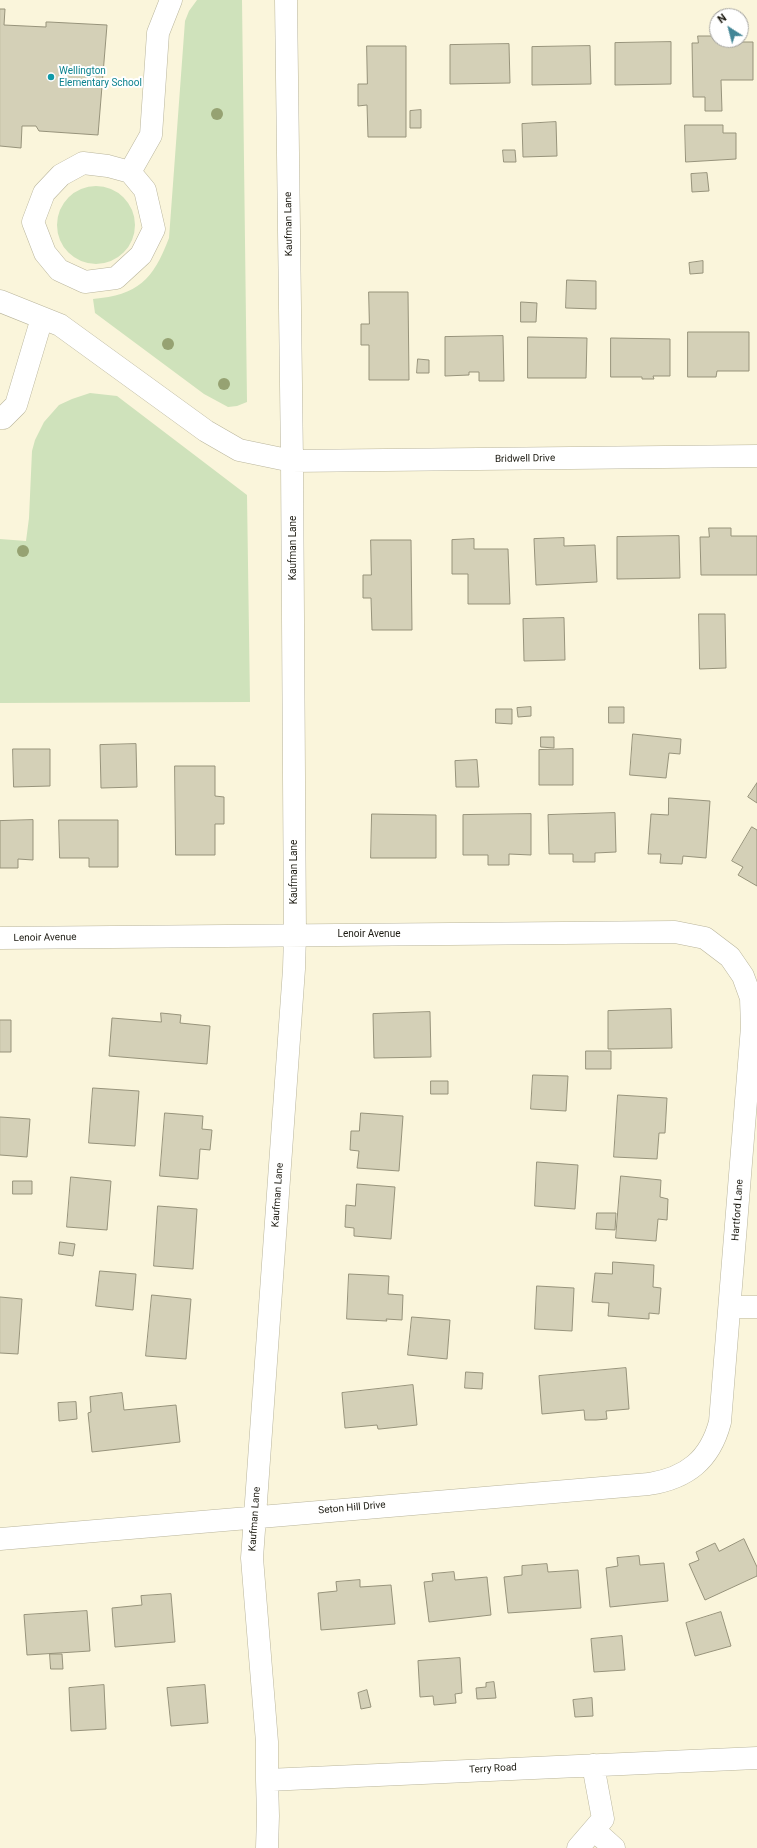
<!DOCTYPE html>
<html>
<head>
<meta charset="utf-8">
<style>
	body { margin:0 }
	#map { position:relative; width:757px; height:1848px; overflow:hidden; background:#faf5db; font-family:Roboto,sans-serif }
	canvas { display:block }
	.north { position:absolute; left:709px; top:8px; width:40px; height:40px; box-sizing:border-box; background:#fff; border:1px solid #a4a39f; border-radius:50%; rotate:324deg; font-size:11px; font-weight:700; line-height:16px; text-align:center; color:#1b1910 }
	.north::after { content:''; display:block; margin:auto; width:14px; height:18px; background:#438696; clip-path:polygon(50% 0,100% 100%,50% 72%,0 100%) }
</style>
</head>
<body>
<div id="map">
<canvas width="757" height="1848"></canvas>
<div class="north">N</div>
</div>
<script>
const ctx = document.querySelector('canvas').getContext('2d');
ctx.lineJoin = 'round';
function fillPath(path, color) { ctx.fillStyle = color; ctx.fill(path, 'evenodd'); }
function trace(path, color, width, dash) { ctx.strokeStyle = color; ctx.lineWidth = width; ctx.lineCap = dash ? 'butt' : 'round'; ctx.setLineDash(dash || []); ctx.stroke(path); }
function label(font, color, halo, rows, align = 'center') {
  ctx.font = font + ' Roboto,sans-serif'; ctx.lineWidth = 4; ctx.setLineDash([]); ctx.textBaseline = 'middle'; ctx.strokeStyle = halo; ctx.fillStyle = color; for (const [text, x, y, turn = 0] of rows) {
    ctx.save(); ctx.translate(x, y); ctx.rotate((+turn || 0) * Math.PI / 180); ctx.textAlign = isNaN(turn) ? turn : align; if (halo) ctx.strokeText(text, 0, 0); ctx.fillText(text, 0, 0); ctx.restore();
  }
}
const green = new Path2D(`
	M197 0H242L247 402 237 406 228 407 204 394 95 313 93 299C138 295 153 280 169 238L185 21 189 11Z
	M57 225a39 39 0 1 1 78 0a39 39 0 1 1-78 0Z
	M90 393 117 396 247 495 250 702 0 703V539L26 541 29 518 32 451 35 440 44 422 59 405 72 399Z`);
const building = new Path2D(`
	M0 9H5L4 25 46 27V22H49L107 25 98 135 39 131 36 126H22L21 148 0 146Z
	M698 36H717V40H721V42H753V80H721L722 111H705V97H693L692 43H698Z
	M671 42V84L615 85V43Z
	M509 44 510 83 450 84V45Z
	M367 46H406V137H368L367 105 358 106V84H367Z
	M590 46 591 84 532 85V47Z
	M421 110V128H410V111Z
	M556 122 557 156 523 157 522 124Z
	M685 125H723V133H736V159L686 162Z
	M503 150H515L516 162H504Z
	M707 173 709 191 692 192 691 174Z
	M703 261V273L690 274 689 263Z
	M567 280 596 281V309L566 308Z
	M369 292H408L409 380H369V345H361V324H369Z
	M521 302 537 303 536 322H521Z
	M688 332H749V371H717L716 377H688Z
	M503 336 504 381H479V372H469V375L445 376V337Z
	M528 337 587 338 586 378H528Z
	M611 338 670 339V376H653L654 379H642V377H611Z
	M418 359 429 360V373H417Z
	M709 528H731V536H757V575H701L700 537H709Z
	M679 536 680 578 617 579V537Z
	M564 538V546L595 545 597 582 536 585 534 539Z
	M474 539V549H508L510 604H468V574H452V540Z
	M371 540H411L412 630H372L371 598H363V575H371Z
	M699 614H725L726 668 700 669Z
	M564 618 565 660 524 661 523 619Z
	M531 707V716L518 717 517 708Z
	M609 707H624V723H609Z
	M496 709H512V724L496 723Z
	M633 734 681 739 680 754 669 753 666 778 630 775Z
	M541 737H554V748L541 747Z
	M136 744 137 787 101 788 100 745Z
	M13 749H50V786L14 787Z
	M573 749V785H539V750Z
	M477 760 479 787H456L455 761Z
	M175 766H215V796L224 797V824H215V855H176Z
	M757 783V803L748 797Z
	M669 798 710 801 706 858 683 856 682 864 660 863 661 854H648L651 814 668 815Z
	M615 813 616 852 595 853V862H573V854H549L548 815Z
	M372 814 436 815V858H371Z
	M531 814V855L509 854V865H488V855H463V815Z
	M33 820V860L18 859V868H0V821Z
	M59 820H118V867H89V858H60Z
	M752 827 757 830V886L738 875 743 867 732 861Z
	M671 1009 672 1048 608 1049V1011Z
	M430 1012 431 1057 374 1058 373 1014Z
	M161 1013 181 1015 180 1023 210 1026 207 1064 109 1056 112 1018 161 1022Z
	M0 1020H11V1052H0Z
	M586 1051H611V1069H586Z
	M533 1075 568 1076 566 1111 531 1109Z
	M431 1081H448V1094H431Z
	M93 1088 139 1091 135 1146 89 1143Z
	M618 1095 667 1098 665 1133H659L657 1159 614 1157Z
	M165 1113 203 1116 202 1129 212 1130 210 1150 200 1149 198 1179 160 1176Z
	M361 1113 403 1116 399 1171 357 1168 359 1151 350 1150 351 1131H359Z
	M0 1117 30 1119 27 1157 0 1155Z
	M537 1162 578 1165 575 1209 535 1206Z
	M621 1176 661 1180 660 1197 668 1199 667 1220 658 1219 656 1241 616 1238Z
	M71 1177 111 1181 107 1230 67 1227Z
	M13 1181H32V1194H13Z
	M357 1184 395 1187 391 1239 354 1236V1228L345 1227 346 1205 355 1206Z
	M158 1206 197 1209 193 1269 154 1266Z
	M597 1213H616L615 1230 596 1229Z
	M60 1242 75 1244 73 1256 59 1254Z
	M613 1262 654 1265 653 1287 661 1288 659 1314 649 1313V1319L608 1316 609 1303 592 1302 595 1273 612 1274Z
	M100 1271 136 1274 133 1310 96 1306Z
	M349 1274 389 1276 388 1294 403 1295 402 1320 386 1319 387 1321 347 1319Z
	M537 1286 574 1288 572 1331 535 1329Z
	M152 1295 191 1299 186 1359 146 1356Z
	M0 1297 22 1299 18 1354 0 1353Z
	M412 1317 450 1320 447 1359 408 1355Z
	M626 1368 629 1409 606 1411 607 1419 596 1420H585L584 1410 542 1414 539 1376Z
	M466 1372 483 1373 482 1389 465 1388Z
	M413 1385 417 1425 380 1429H378L377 1425 345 1428 342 1393Z
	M122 1393 124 1410 176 1405 180 1442 92 1452 88 1413 91 1412 90 1397Z
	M76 1402 77 1419 59 1421 58 1403Z
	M744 1539 757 1567V1576L705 1600 689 1564 699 1560 696 1552 715 1543 719 1551Z
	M639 1556 640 1565 664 1563 668 1601 610 1607 606 1568 618 1566 617 1558Z
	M547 1564 548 1572 578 1570 581 1608 508 1613 504 1577 522 1575V1566Z
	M454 1572 455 1580 487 1577 491 1615 429 1622 424 1582 433 1581 432 1574Z
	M360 1580V1587L391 1585 395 1624 321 1630 318 1593 337 1591 336 1582Z
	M171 1594 175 1642 115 1647 112 1608 142 1605 141 1596Z
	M87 1611 90 1651 27 1655 24 1615Z
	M721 1612 731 1646 695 1656 686 1623Z
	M622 1636 625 1670 594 1672 591 1639Z
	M50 1654H62L63 1669H51Z
	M460 1658 462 1693 455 1694 456 1703 434 1705 433 1696 420 1697 418 1661Z
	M494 1682 496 1698 477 1699 476 1688 486 1687V1683Z
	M104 1685 106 1729 71 1731 69 1688Z
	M205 1685 208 1723 171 1726 167 1688Z
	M367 1690 371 1707 361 1709 358 1693Z
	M592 1698 593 1716 575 1717 573 1700Z`);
const minor = new Path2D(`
	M286 0 292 461 295 935 294 969 252 1558 267 1742V1780L757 1758
	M83 163 108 166 130 172 145 190 154 229 141 255 116 278 85 282 59 270 45 253 33 222 44 193 61 175Z
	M130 172 151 135 158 33 171 0
	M0 301 60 325 206 431 239 450 292 461 757 456
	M0 418H3L16 405 42 318
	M0 938 675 932 705 938 730 957 743 976 751 998 752 1027 720 1422C710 1460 687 1478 649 1484L0 1539
	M730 1307H757
	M267 1780 268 1816 267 1848
	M594 1830 614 1848
	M578 1848 603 1819 593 1765`);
const trees = [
	[217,114],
	[168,344],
	[224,384],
	[23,551]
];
const markers = [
	[51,77,4,"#0f9aa8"]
];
const cultureNames = [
	["Wellington",59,71],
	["Elementary School",59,83]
];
const streetNames = [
	["Kaufman Lane",289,224,-91],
	["Bridwell Drive",525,459,-1],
	["Kaufman Lane",293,548,-90],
	["Kaufman Lane",294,872,-90],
	["Lenoir Avenue",369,934],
	["Lenoir Avenue",45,938,-1],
	["Kaufman Lane",278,1195,-86],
	["Hartford Lane",738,1210,-86],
	["Seton Hill Drive",352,1508,-5],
	["Kaufman Lane",255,1519,-86],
	["Terry Road",493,1769,-3]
];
fillPath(green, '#cfe2bb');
fillPath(building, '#d4d0b7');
trace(building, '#97937b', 1);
trace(minor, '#b9b59c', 23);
trace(minor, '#fff', 22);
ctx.fillStyle = '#96a272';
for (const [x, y] of trees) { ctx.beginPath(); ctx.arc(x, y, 6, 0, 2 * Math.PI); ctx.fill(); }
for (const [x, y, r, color] of markers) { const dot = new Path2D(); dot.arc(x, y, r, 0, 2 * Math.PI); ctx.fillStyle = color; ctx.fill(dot); trace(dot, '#fff', 1.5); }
label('10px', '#0d838f', '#fff', cultureNames, 'left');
label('10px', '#1b1910', '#fff', streetNames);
</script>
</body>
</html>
